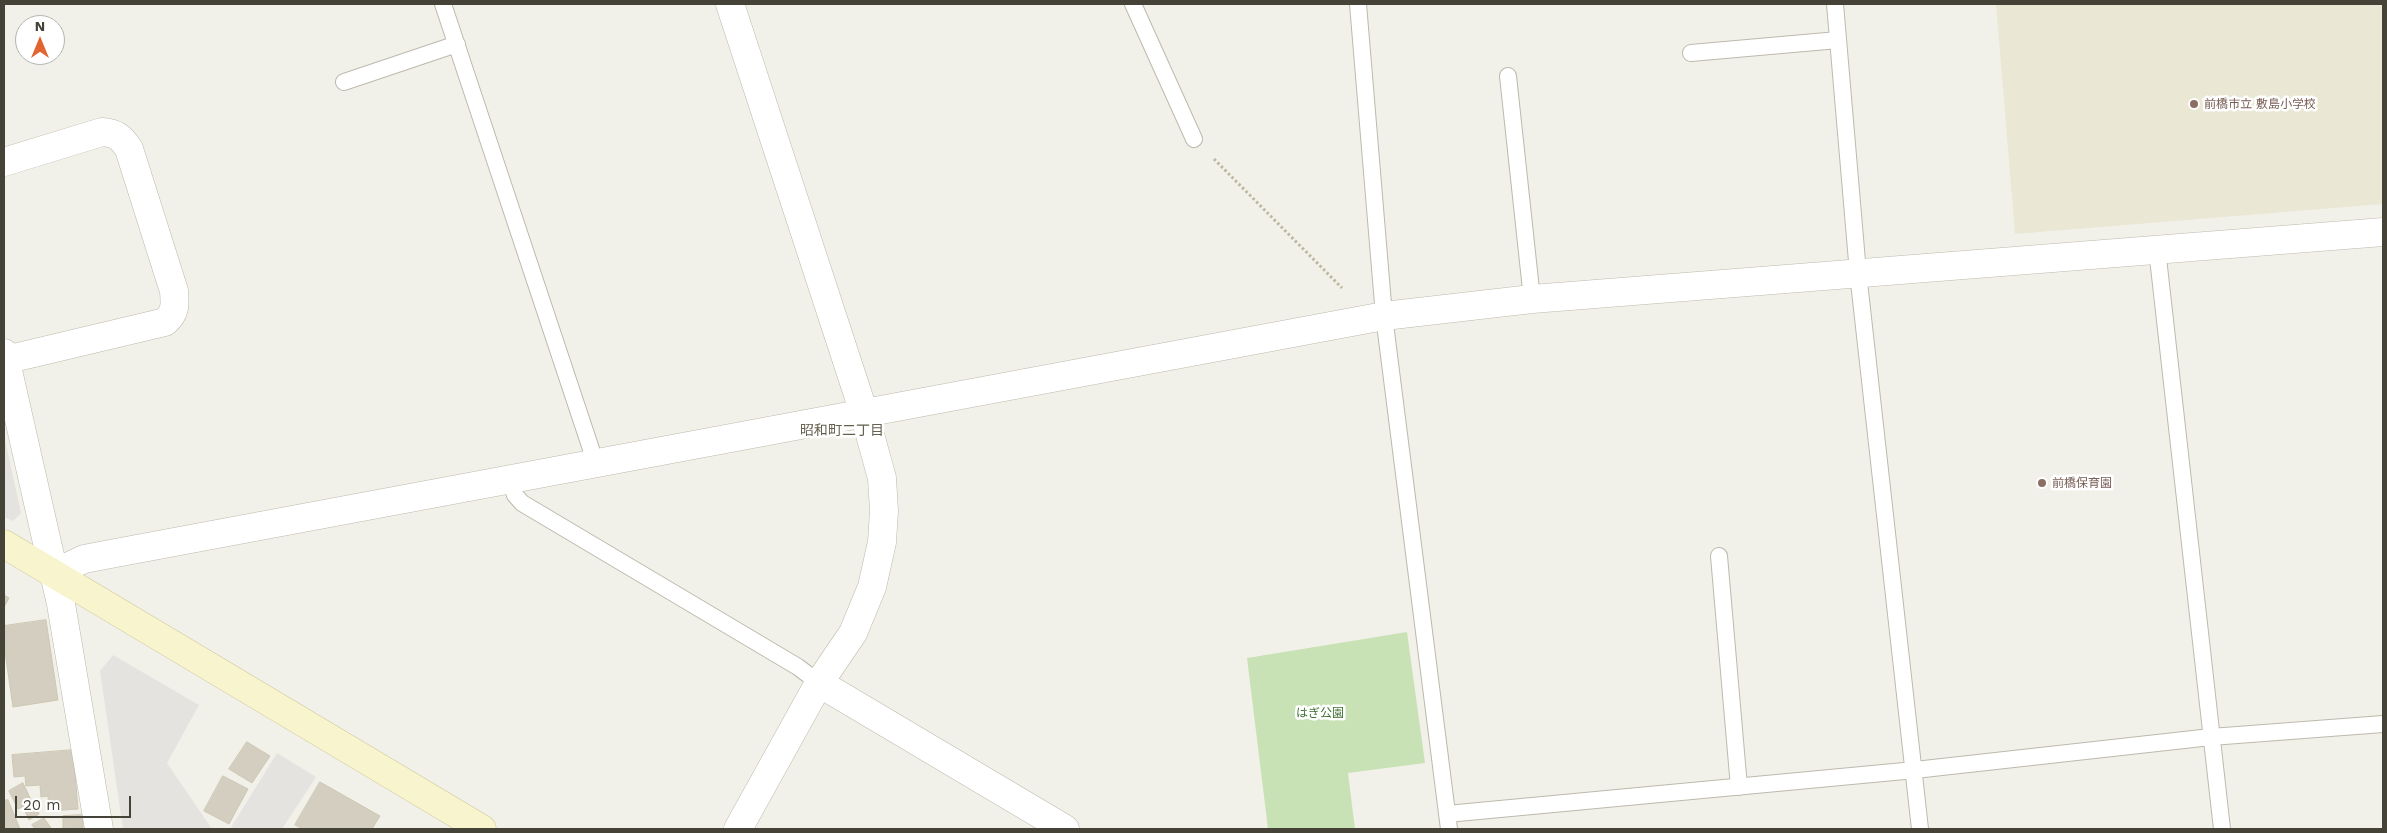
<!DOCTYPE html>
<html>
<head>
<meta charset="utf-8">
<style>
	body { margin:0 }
	#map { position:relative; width:2387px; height:833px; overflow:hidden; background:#f2f1e9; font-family:"Work Sans",sans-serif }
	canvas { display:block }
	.frame { position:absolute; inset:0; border:5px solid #454238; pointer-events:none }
	.north { position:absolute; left:15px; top:15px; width:50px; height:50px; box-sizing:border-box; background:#fff; border:1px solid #b5b3af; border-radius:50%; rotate:0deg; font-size:14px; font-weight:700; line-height:20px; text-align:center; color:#454238 }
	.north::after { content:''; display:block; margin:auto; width:18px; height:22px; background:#e26430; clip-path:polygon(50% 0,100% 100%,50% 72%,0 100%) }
	.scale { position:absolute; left:15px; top:796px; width:116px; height:22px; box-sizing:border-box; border:2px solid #454238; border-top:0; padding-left:6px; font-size:15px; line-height:18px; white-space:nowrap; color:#454238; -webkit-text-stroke:4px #fff; paint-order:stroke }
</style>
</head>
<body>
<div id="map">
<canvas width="2387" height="833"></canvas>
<div class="frame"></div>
<div class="north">N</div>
<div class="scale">20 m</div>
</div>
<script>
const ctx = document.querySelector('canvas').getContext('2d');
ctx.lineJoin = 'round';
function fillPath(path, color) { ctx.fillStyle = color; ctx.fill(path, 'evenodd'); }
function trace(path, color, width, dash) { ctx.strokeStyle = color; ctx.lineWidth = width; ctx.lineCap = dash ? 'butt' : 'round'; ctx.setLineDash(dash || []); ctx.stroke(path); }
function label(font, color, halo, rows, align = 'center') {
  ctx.font = font + ' "Work Sans","Noto Sans JP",sans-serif'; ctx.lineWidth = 5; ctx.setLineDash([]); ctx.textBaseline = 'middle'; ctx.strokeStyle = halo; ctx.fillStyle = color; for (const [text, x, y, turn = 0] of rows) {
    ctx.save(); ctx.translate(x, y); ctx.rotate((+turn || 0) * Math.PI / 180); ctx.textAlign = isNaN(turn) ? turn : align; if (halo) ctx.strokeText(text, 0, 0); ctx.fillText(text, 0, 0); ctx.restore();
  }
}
const education = new Path2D(`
	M1996 4H2383V204L2015 234Z`);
const green = new Path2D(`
	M1407 632 1425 763 1348 773 1355 829H1268L1247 658Z`);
const parking = new Path2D(`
	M4 435 21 513 13 521 4 517Z
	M113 655 199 705 167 763 212 829H123L100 671Z
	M277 753 316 777 282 829H230Z`);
const building = new Path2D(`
	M4 595 9 598 4 607Z
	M46 620 58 700 13 707 4 645V626Z
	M247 742 270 756 252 783 229 769Z
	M73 750 78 809 49 811 48 796 41 797 40 785 26 786 25 776 14 777 12 755Z
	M223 776 248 789 229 824 204 811Z
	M320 782 380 816 372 829H303L295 825Z
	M23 783 32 802 18 809 9 791Z
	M8 800 20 829H4V801Z
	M35 806 39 814 29 820 25 811Z
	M83 815V828L63 829V816Z
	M44 818 51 828 35 829 32 825Z`);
const path = new Path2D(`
	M1214 159 1342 288`);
const lane = new Path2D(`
	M443 4 591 449V462
	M1133 4 1194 139
	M1358 4 1384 316 1449 829
	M1835 4 1858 273 1920 829
	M1691 53 1838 40
	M1508 76 1532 299
	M344 82 457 44
	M2157 249 2222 829
	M510 479 515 495 522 503 798 667 819 683
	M1719 556 1739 787
	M1447 814 1915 770 2211 737 2383 724`);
const street = new Path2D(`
	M730 4 864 413 882 478 884 511 882 542 872 587 853 633 819 683 738 829
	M4 162 102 132C116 133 121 137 129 149L174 291C175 305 176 312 165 322L5 360
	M4 353 61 604 99 829
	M53 574 84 559 137 549 1384 316 1532 299 2383 232
	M819 683 1065 829`);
const secondary = new Path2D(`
	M4 544 482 829`);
const markers = [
	[2194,104,5,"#8d6e63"],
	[2042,483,5,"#8d6e63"]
];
const educationNames = [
	["前橋市立 敷島小学校",2204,104],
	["前橋保育園",2052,483]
];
const parkNames = [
	["はぎ公園",1320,713]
];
const neighbourhoodNames = [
	["昭和町二丁目",842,431]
];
fillPath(education, '#eae7d4');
fillPath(green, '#c8e2b6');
fillPath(parking, '#e4e3e0');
fillPath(building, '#d3cebf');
trace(building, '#cdc6b3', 1);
trace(lane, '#bdb9ac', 18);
trace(street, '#bdb9ac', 29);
trace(secondary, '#cdc79d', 29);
trace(path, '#bdb79f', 3, [2.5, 2.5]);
trace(lane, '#fff', 16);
trace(street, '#fff', 28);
trace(secondary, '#f8f4cd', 28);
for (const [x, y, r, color] of markers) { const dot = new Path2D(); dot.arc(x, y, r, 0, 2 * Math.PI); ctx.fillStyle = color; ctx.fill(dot); trace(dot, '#fff', 2); }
label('12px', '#785e54', '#fff', educationNames, 'left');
label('12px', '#417032', '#fff', parkNames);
label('14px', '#676150', '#fff', neighbourhoodNames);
</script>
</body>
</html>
